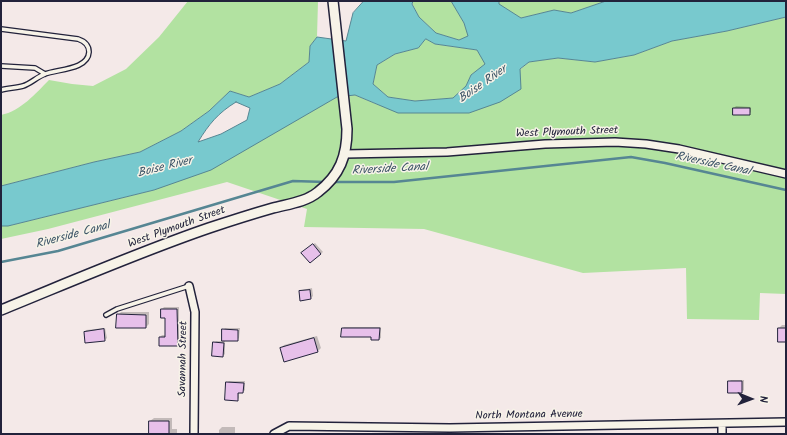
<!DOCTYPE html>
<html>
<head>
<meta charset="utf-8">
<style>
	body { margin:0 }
	#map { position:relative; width:787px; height:435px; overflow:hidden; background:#f4e9e8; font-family:Kalam,sans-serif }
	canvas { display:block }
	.frame { position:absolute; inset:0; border:2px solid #22223b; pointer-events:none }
	.north { position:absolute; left:731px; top:379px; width:40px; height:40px; -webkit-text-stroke:3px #f7f3e8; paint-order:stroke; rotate:91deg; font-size:11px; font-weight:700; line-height:16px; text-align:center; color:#22223b }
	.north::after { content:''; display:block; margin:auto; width:14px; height:18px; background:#22223b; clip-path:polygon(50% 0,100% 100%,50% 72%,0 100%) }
</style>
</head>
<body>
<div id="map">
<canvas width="787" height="435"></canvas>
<div class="frame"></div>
<div class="north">N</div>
</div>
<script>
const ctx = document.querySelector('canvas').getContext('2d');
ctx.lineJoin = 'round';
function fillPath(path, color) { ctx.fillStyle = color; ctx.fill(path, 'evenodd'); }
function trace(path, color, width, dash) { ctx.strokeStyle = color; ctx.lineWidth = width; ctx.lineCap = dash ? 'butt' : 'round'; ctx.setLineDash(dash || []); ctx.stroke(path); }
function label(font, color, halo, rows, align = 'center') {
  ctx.font = font + ' Kalam,sans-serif'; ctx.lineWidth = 3; ctx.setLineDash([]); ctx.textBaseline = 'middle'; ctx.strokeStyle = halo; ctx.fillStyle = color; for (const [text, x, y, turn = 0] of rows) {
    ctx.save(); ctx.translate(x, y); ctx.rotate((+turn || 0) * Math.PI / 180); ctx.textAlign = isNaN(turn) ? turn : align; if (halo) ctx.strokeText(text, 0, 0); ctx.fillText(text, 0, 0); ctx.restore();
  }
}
const green = new Path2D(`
	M188 1H318L317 37 310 46 309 62 280 84 249 97 230 91 209 111 181 131 140 152 94 162 1 186V115C21 111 36 93 49 80L72 84 93 86 126 69 159 37Z
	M413 1H451L464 23 469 36 459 40 436 33 419 17 412 3Z
	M499 1H606L571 13 554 10 521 18 498 4Z
	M786 17V294L760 293 759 320 687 319 686 268 583 273 424 229 304 227 307 209 227 182 48 229 1 239V226H8L154 190 337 97 355 95 376 104 435 113H469L529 62 558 58 595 62 634 55 672 41 727 31Z
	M426 39 435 44 477 50 486 64 471 75 466 86 453 98 415 101 388 97 373 84 377 65 395 54 418 48Z`);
const water = new Path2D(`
	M364 1H413L412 4 419 17 436 33 459 40 468 36 464 23 451 1H499V4L521 18 554 10 571 13 606 1H786V17L727 31 672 41 634 55 595 62 558 58 529 62 520 69 521 89 500 102 469 113H398L355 95 337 97 211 170 154 190 8 226H1V186L94 162 140 152 181 131 209 111 230 91 249 97 280 84 309 62 310 46 317 37 346 41 353 13ZM426 39 435 44 477 50 485 64 471 75 466 86 453 98 415 101 388 97 373 84 377 65 395 54 418 48ZM236 102 250 108 247 120 221 134 198 142C209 124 218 113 236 102Z`);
const shadow = new Path2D(`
	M736 106 751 107V112L749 114 734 108Z
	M315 243 323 252 310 262 305 251Z
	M312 288 313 296 311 298 300 291 302 290Z
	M164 307H179V344L177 345 160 337 162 335H166V317H162V309Z
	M121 312H149V324L146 327 118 315Z
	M782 325H786V341L779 328Z
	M344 327H381V338L379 339 372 336 343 328Z
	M105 328 107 338 105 340 85 332 86 330Z
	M225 328H240L239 338 237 340H225V354L223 356 214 343 216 341H223V330Z
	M317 336 321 348 318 351 281 348 284 345Z
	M731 380H744V390L742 392 729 382Z
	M229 381H245V390L243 392H239V398L237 400 227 383Z
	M154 418H172V429H177V434H154L150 421Z
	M222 427H235V434H219V430Z`);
const stream = new Path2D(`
	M331 182H394L631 157 665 163 786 190
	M1 262 58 251 293 181 326 182`);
const building = new Path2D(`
	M733 108H750V115H733Z
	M313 244 321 254 310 263 301 253Z
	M310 290 311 299 300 301 299 291Z
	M161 309H177L178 346H159V337H165V318H161Z
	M117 314 146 315V328H116Z
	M342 328H380L379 340H371V337H341Z
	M778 328H786V342H778Z
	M104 329 105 341 85 343 84 332Z
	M222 329 238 330V341H222Z
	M314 338 318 352 284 362 280 348Z
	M213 342 224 343 223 357 212 356Z
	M728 381H742V393H728Z
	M226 382 244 383 243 393H238V401L225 400Z
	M149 421H169V434H149Z`);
const service = new Path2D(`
	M1 29 78 39C84 41 89 45 89 52 88 70 57 69 45 74 37 77 30 84 23 86 16 88 8 88 1 90
	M1 66 35 68 45 74
	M106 315 117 309 189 286`);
const minor = new Path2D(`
	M345 154 447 152 545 144 615 142 646 144 679 149 786 174
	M189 286 195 312 194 434
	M722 424V434
	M274 434 289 426 450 428 786 422`);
const tertiary = new Path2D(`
	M1 310C70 282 139 252 209 228 230 221 252 214 273 208 288 204 306 202 318 192 340 175 347 156 347 129L333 1`);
const streetNames = [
	["West Plymouth Street",567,133,-2],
	["West Plymouth Street",177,228,-20],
	["Savannah Street",184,359,-89],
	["North Montana Avenue",529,416,-1]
];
const waterNames = [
	["Boise River",483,85,-35],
	["Riverside Canal",713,165,12],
	["Boise River",165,168,-14],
	["Riverside Canal",390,170,-3],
	["Riverside Canal",73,236,-15]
];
fillPath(green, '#b2e2a1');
fillPath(water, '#78c9ce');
trace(water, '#568693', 1);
fillPath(shadow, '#0003');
trace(stream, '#568693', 2.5);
fillPath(building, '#e7c0ea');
trace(building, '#22223b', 1);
trace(service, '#22223b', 6);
trace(minor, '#22223b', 10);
trace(tertiary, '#22223b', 12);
trace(service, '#f7f3e8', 3.5);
trace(minor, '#f7f3e8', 7);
trace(tertiary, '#f7f3e8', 9);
label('11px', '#22223b', '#f7f3e8', streetNames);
label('italic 12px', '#3c5467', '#f7f3e8', waterNames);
</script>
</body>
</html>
